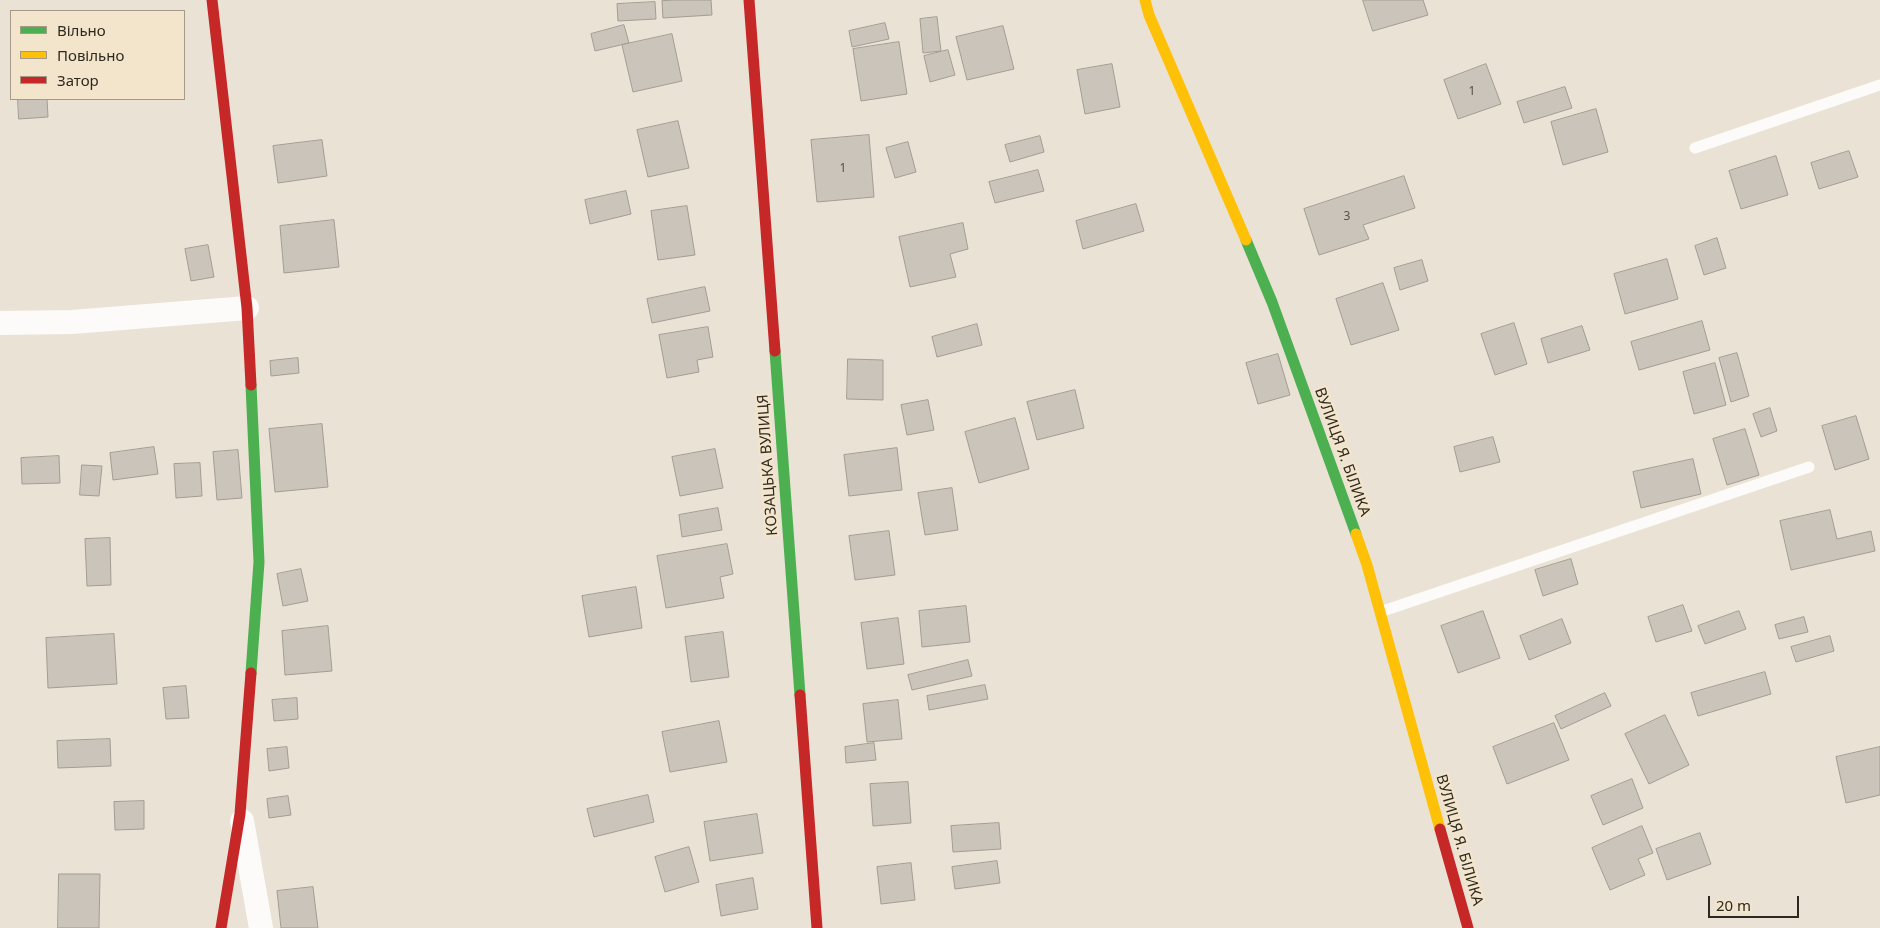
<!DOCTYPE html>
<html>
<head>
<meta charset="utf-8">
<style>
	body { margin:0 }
	#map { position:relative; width:1880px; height:928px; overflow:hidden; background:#eae2d5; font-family:"Noto Sans",sans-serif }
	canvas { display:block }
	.legend { position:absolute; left:10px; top:10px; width:175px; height:90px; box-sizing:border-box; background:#f3e5cc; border:1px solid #a49a87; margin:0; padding:6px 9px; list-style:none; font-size:15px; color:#2e291f }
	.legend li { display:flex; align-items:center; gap:10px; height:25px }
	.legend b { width:25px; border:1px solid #a49a87 }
	.scale { position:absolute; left:1708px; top:896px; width:91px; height:22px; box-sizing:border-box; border:2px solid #2e291f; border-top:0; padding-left:6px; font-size:15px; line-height:18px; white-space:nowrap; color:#2e291f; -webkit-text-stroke:4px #f3e5cc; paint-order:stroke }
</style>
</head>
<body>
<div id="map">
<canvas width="1880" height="928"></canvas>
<ul class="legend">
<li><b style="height:6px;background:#4caf50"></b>Вільно</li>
<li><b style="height:6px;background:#ffc107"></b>Повільно</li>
<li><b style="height:6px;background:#c62828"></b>Затор</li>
</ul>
<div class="scale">20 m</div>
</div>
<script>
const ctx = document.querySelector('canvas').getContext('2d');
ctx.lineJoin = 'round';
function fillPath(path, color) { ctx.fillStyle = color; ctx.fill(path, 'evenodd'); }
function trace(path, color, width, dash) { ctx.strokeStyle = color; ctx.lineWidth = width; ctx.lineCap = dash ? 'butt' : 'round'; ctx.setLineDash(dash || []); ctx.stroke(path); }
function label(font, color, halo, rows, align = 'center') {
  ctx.font = font + ' "Noto Sans",sans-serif'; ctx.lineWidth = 5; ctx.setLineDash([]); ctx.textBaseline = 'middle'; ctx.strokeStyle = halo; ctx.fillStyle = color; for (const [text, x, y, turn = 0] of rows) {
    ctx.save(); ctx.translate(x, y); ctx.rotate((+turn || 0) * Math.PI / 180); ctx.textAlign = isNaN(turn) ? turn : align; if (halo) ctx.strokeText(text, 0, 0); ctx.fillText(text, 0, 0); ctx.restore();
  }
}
const building = new Path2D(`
	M677 0H711L712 15 663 18 662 1Z
	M1363 0H1423L1428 15 1373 31Z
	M655 2 656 19 618 21 617 4Z
	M937 17 941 51 923 53 920 19Z
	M885 23 889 39 852 47 849 31Z
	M624 25 629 43 595 51 591 34Z
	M1003 26 1014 69 967 80 956 37Z
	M672 34 682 81 633 92 622 45Z
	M899 42 907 94 861 101 853 49Z
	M948 50 955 75 930 82 924 56Z
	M1112 64 1120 107 1085 114 1077 70Z
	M1486 64 1501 104 1458 119 1444 80Z
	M1565 87 1572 108 1524 123 1517 102Z
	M18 99H47L48 117 19 119Z
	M1596 109 1608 152 1563 165 1551 122Z
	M678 121 689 168 648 177 637 130Z
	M869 135 874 197 817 202 811 140Z
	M1040 136 1044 152 1010 162 1005 145Z
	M322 140 327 176 278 183 273 146Z
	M908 142 916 172 895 178 886 148Z
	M1849 151 1858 177 1819 189 1811 163Z
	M1776 156 1788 195 1741 209 1729 171Z
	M1038 170 1044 191 995 203 989 182Z
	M1404 176 1415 208 1363 225 1369 239 1319 255 1304 209Z
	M626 191 631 214 590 224 585 200Z
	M1136 204 1144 231 1083 249 1076 221Z
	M687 206 695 255 658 260 651 211Z
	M334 220 339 267 284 273 280 226Z
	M963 223 968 249 950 254 956 277 910 287 899 237Z
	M1717 238 1726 268 1704 275 1695 246Z
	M208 245 214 277 191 281 185 249Z
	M1667 259 1678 299 1625 314 1614 274Z
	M1422 260 1428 281 1400 290 1394 268Z
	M1383 283 1399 330 1351 345 1336 299Z
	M705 287 710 311 652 323 647 299Z
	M1702 321 1710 350 1639 370 1631 342Z
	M1514 323 1527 364 1495 375 1481 334Z
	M977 324 982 345 937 357 932 337Z
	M1582 326 1590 350 1548 363 1541 339Z
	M708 327 713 357 697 360 699 372 667 378 659 335Z
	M1737 353 1749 396 1731 402 1719 358Z
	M1278 354 1290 395 1258 404 1246 363Z
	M298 358 299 373 271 376 270 361Z
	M848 359 883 360V400L847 399Z
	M1715 363 1726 405 1694 414 1683 372Z
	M1075 390 1084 428 1037 440 1027 402Z
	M928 400 934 430 907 435 901 405Z
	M1770 408 1777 431 1761 437 1753 414Z
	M1856 416 1869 459 1835 470 1822 426Z
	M1015 418 1029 469 979 483 965 432Z
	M322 424 328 487 275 492 269 429Z
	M1745 429 1759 475 1727 485 1713 439Z
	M1493 437 1500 462 1460 472 1454 447Z
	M154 447 158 474 113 480 110 453Z
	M897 448 902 490 849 496 844 455Z
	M715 449 723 488 680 496 672 457Z
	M238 450 242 498 217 500 213 452Z
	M59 456 60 483 22 484 21 458Z
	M1693 459 1701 494 1641 508 1633 472Z
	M200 463 202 496 176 498 174 464Z
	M82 465 102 466 99 496 80 495Z
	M952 488 958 530 925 535 918 493Z
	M718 508 722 530 682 537 679 515Z
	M1830 510 1837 539 1871 531 1875 551 1791 570 1780 521Z
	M889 531 895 575 855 580 849 536Z
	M110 538 111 585 87 586 85 539Z
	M727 544 733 574 720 577 724 598 666 608 657 556Z
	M1571 559 1578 584 1543 596 1535 570Z
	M301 569 308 601 283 606 277 574Z
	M636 587 642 628 589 637 582 596Z
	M1683 605 1692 631 1656 642 1648 617Z
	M966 606 970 642 922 647 919 611Z
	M1483 611 1500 658 1458 673 1441 626Z
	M1739 611 1746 629 1705 644 1698 626Z
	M1804 617 1808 632 1779 639 1775 625Z
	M898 618 904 664 867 669 861 623Z
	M1562 619 1571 643 1529 660 1520 636Z
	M328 626 332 671 285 675 282 631Z
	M723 632 729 677 691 682 685 637Z
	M114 634 117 684 48 688 46 638Z
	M1830 636 1834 651 1796 662 1791 647Z
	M968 660 972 676 912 690 908 675Z
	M1765 672 1771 694 1698 716 1691 693Z
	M985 685 988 699 929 710 927 696Z
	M186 686 189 718 166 719 163 688Z
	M1605 693 1611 706 1561 729 1555 716Z
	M297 698 298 719 274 721 272 700Z
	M898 700 902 739 867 742 863 704Z
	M1665 715 1689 765 1649 784 1625 734Z
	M719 721 727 762 670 772 662 732Z
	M1554 723 1569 760 1507 784 1493 747Z
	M110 739 111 766 58 768 57 741Z
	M874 743 876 760 846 763 845 747Z
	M287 747 289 768 269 771 267 749Z
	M1880 747V795L1846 803 1836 757Z
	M1632 779 1643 808 1603 825 1591 796Z
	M908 782 911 823 873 826 870 784Z
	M648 795 654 822 594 837 587 809Z
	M288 796 291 815 269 818 267 799Z
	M144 801V829L115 830 114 802Z
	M757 814 763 853 710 861 704 822Z
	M999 823 1001 849 953 852 951 826Z
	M1642 826 1653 853 1638 859 1645 875 1610 890 1592 848Z
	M1700 833 1711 864 1667 880 1656 849Z
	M689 847 699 882 665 892 655 857Z
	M997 861 1000 883 955 889 952 867Z
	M911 863 915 900 881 904 877 867Z
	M59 874H100L99 928H58Z
	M753 878 758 909 721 916 716 885Z
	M313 887 318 928H281L277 891Z`);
const lane = new Path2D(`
	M1695 148 1880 85
	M1380 612 1809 467`);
const street = new Path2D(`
	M0 323 72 322 247 308
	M242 821 261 928`);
const fast = new Path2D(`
	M1246 240 1272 302 1356 534
	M775 351 800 695
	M251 673 259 562 251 385`);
const slow = new Path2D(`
	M1145 0 1149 15 1246 240
	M1356 534 1367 565 1440 829`);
const jam = new Path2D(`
	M212 0 247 308 251 385
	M749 0 775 351
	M800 695 817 928
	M1440 829 1468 928
	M221 928 240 814 251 673`);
const numberNames = [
	["1",1472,92],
	["1",843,169],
	["3",1347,217]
];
const streetNames = [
	["ВУЛИЦЯ Я. БІЛИКА",1342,452,70],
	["КОЗАЦЬКА ВУЛИЦЯ",768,465,-94],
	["ВУЛИЦЯ Я. БІЛИКА",1459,840,74]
];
fillPath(building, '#cac4ba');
trace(building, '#a29c92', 1);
trace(lane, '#fcfbf9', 11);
trace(street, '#fcfbf9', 24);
trace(fast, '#4caf50', 11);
trace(slow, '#ffc107', 11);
trace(jam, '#c62828', 11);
label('12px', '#555046', null, numberNames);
label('15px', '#2e291f', '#f3e5cc', streetNames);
</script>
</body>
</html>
